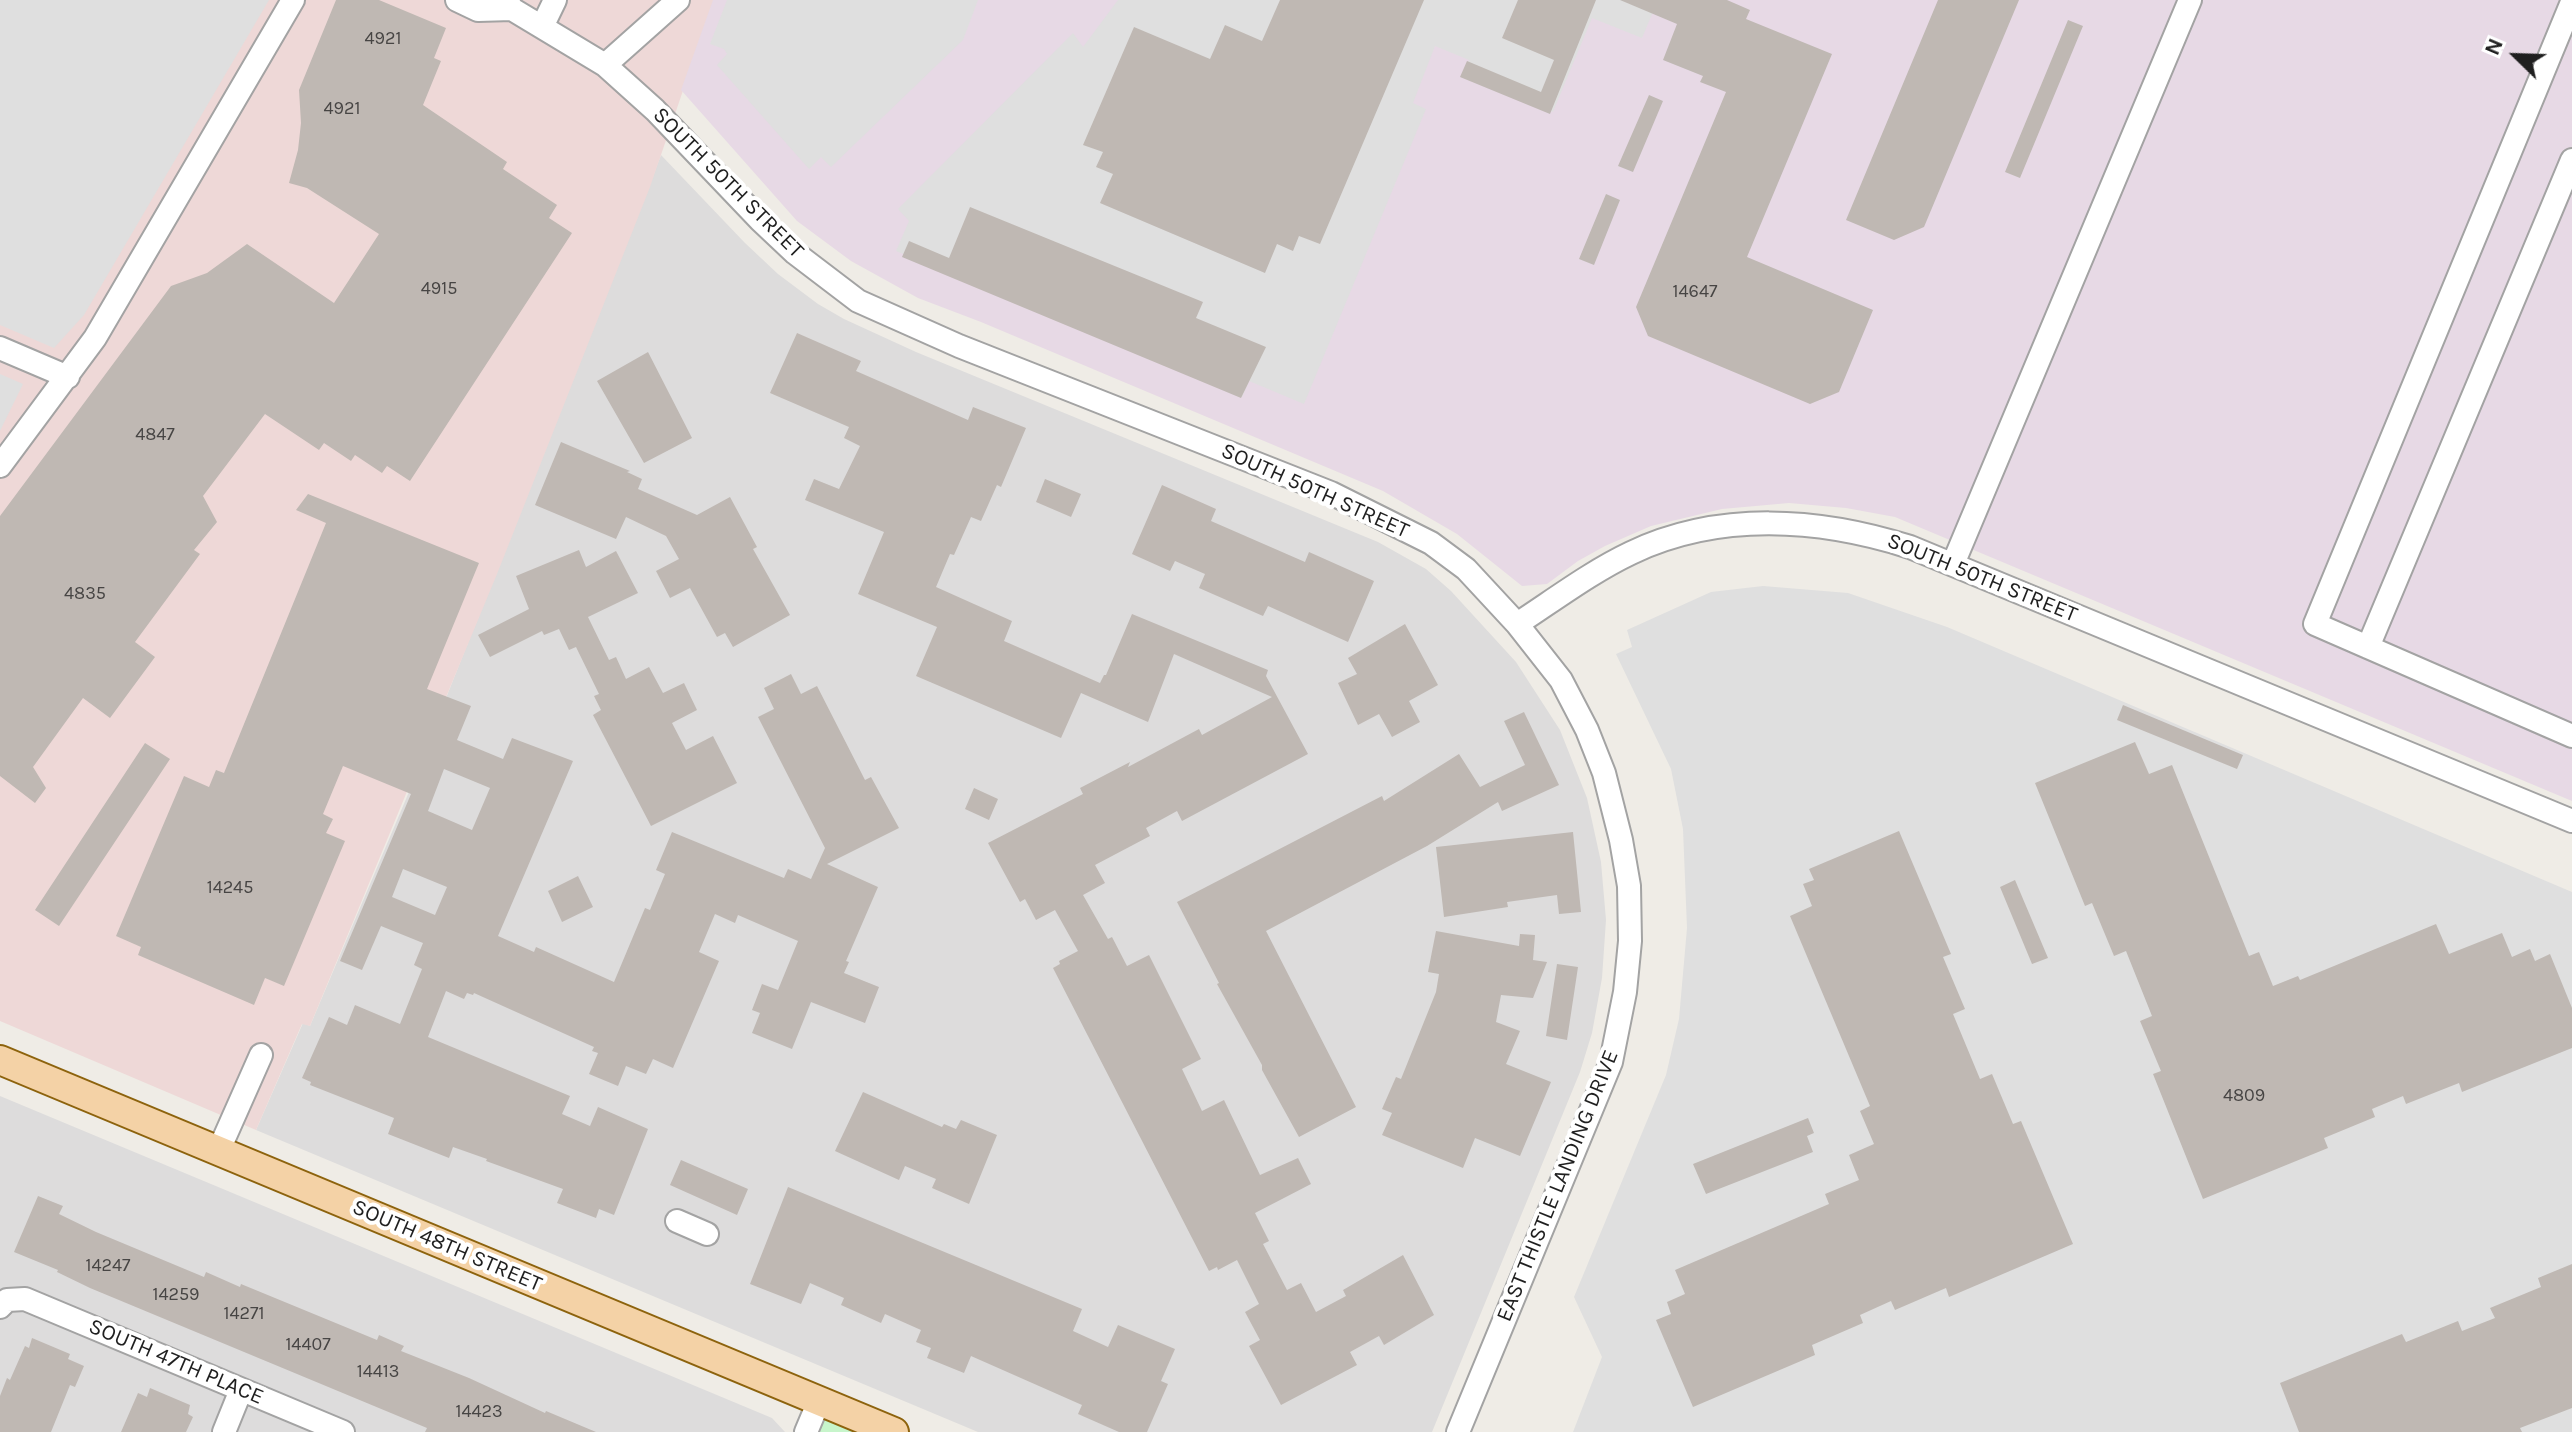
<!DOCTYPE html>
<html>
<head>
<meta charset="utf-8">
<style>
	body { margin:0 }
	#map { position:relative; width:2572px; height:1432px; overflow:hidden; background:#efece6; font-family:Karla,sans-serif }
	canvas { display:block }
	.north { position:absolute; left:2476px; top:16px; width:80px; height:80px; -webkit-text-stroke:6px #fff; paint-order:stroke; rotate:293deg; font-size:22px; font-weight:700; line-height:32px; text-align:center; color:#1f1f1f }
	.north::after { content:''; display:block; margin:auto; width:28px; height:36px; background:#1f1f1f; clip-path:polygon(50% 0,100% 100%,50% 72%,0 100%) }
</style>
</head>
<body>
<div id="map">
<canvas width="2572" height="1432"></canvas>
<div class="north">N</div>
</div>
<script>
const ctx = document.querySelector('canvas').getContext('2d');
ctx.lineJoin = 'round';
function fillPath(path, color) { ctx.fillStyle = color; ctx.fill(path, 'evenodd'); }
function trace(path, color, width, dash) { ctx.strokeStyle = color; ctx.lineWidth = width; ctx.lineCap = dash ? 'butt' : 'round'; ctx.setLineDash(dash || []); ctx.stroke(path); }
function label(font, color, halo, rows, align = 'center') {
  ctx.font = font + ' Karla,sans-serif'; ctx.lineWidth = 8; ctx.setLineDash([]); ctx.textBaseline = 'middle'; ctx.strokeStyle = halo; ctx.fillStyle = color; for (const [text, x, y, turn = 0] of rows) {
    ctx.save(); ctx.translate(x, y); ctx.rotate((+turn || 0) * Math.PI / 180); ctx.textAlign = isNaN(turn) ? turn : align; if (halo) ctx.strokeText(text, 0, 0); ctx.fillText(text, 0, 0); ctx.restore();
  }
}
const residential = new Path2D(`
	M661 155 745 243 778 274 818 304 844 319 916 352 1378 542 1426 569 1451 591 1516 662 1560 730 1587 798 1601 862 1606 920 1602 978 1592 1033 1580 1072 1432 1432H978L256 1130 303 1023 310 1026 406 799Z
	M0 1096 772 1418 785 1432H0Z`);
const commercial = new Path2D(`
	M0 0H714L650 187 497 574 310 1026 302 1024 256 1130 0 1021Z`);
const industrial = new Path2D(`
	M713 0H2572V801L1895 517 1846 508 1789 503 1722 509 1651 526 1605 546 1578 561 1547 584 1522 586 1457 534 1383 491 981 322 918 298 851 261 797 221 681 90Z`);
const park = new Path2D(`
	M819 1401 893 1432H806Z`);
const parking = new Path2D(`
	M0 0H269L84 315 54 348 0 325Z
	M727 0H978L963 40 831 167 821 157 809 169 717 65 727 54 724 49 710 44Z
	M1118 0H1658L1642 38 1592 18 1553 112 1463 73 1469 60 1435 46 1413 103 1426 109 1304 404 1249 381 1242 397 896 251 909 221 898 209 1073 33 1083 47Z
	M0 374 23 384 0 431Z
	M1763 586 1848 593 1947 627 2572 892V1432H1573L1602 1357 1574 1297 1666 1075 1679 1019 1687 928 1683 829 1671 769 1616 654 1632 647 1627 630 1711 592Z`);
const building = new Path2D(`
	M336 0H379L446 28 434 58 441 61 423 105 507 162 503 169 557 205 549 218 572 233 410 481 387 466 382 473 355 455 351 461 324 443 319 450 265 414 203 496 217 522 194 550 200 554 135 642 155 657 110 718 83 698 33 767 46 788 35 803 0 776V516L171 286 207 273 247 244 334 303 379 234 307 188 289 183 298 150 301 123 299 90Z
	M1280 0H1424L1320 244 1299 236 1293 251 1277 244 1265 273 1100 203 1113 174 1096 167 1103 152 1083 145 1134 27 1210 59 1225 25 1262 41Z
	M1518 0H1596L1550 114 1460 77 1467 61 1541 92 1554 60 1502 38Z
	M1620 0H1727L1750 10 1746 19 1832 54 1747 257 1873 310 1839 392 1810 404 1648 336 1636 307 1726 92 1700 82 1703 76 1663 60 1677 24Z
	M1938 0H2019L1924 227 1894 240 1846 220Z
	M2068 20 2083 26 2020 178 2005 172Z
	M1649 95 1663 101 1633 172 1618 166Z
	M1606 194 1620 200 1594 265 1579 259Z
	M970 207 1203 302 1196 318 1266 347 1241 398 902 257 909 241 949 258Z
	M797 333 861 361 856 371 968 420 973 407 1026 428 1001 487 997 485 981 521 971 517 954 555 950 554 936 587 1012 621 1004 641 1100 683 1104 675H1106L1132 614 1268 670 1266 676 1308 754 1182 821 1177 811 1146 828 1150 836 1095 865 1105 883 1083 895 1108 939 1112 937 1127 966 1149 955 1201 1059 1182 1069 1202 1111 1224 1100 1260 1175 1298 1158 1311 1184 1255 1213 1269 1241 1263 1244 1287 1290 1301 1283 1316 1312 1346 1296 1343 1290 1403 1255 1434 1315 1384 1345 1379 1336 1350 1352 1357 1365 1281 1405 1249 1346 1260 1340 1245 1312 1259 1304 1237 1260 1218 1270 1217 1267 1209 1271 1053 968 1060 964 1059 961 1078 951 1055 910 1036 920 1025 899 1020 902 988 843 1083 794 1080 788 1130 762 1128 767 1199 729 1202 735 1272 697 1174 654 1148 722 1081 693 1061 738 916 676 937 627 858 594 884 532 805 500 814 479 839 489 860 446 844 438 849 427 770 393Z
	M648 352 692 438 644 463 597 381Z
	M561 442 630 471 627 472 642 479 638 489 697 515 730 497 757 547 753 549 790 615 733 647 725 633 717 637 690 588 670 598 656 571 679 559 666 536 626 517 616 539 535 505Z
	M1045 479 1081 494 1071 517 1036 502Z
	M1162 485 1216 509 1211 521 1305 562 1309 552 1374 581 1348 642 1268 606 1263 616 1199 588 1205 574 1175 561 1170 571 1132 554Z
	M308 494 479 563 427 689 471 706 457 740 503 759 512 738 573 761 498 936 534 952 536 947 614 982 645 908 650 910 665 874 656 870 672 832 784 878 788 869 811 879 825 848 758 717 774 709 764 688 791 674 801 694 817 686 865 780 871 777 899 828 827 864 878 887 846 961 849 962 844 973 879 987 865 1023 811 1002 792 1049 752 1033 760 1013 752 1010 762 984 778 990 798 941 738 915 735 923 715 914 699 952 719 961 673 1068 653 1059 646 1074 626 1066 618 1086 589 1074 598 1053 592 1051 594 1047 474 993 473 995 467 993 464 999 446 991 428 1037 570 1096 562 1114 590 1126 598 1107 648 1129 614 1215 599 1209 596 1218 557 1203 563 1189 486 1161 487 1159 453 1147 449 1158 388 1134 394 1118 310 1085 311 1082 302 1078 329 1017 347 1025 355 1005 400 1024 422 969 414 965 423 943 381 926 362 970 340 961 411 794 343 766 323 814 333 819 326 833 345 841 284 986 265 978 254 1005 138 955 141 947 116 936 184 776 209 787 216 770 224 773 326 523 296 510ZM444 769 490 788 472 830 428 811ZM403 869 447 887 435 915 392 897Z
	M579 550 586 567 616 551 638 593 588 617 609 660 616 657 626 679 649 667 663 693 684 683 697 710 672 723 686 750 713 736 737 783 651 826 593 715 601 710 594 696 599 694 576 647 569 650 559 629 544 635 542 631 490 657 478 635 529 609 516 576Z
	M1405 624 1438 685 1409 701 1420 722 1392 737 1379 714 1358 725 1338 683 1357 674 1348 658Z
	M2123 705 2243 755 2237 769 2117 720Z
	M1524 712 1559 785 1502 811 1498 802 1427 846 1266 931 1356 1107 1299 1137 1262 1070V1065L1217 984 1219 983 1177 902 1382 796 1384 801 1459 754 1480 787 1525 765 1504 721Z
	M2135 742 2149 774 2172 765 2249 956 2259 952 2273 986 2298 976 2300 980 2436 924 2449 954 2502 933 2512 957 2530 949 2535 961 2550 954 2572 1008V1048L2462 1092 2459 1083 2406 1104 2403 1096 2372 1109 2375 1117 2324 1138 2328 1148 2203 1199 2153 1074 2161 1071 2140 1021 2152 1016 2126 951 2114 956 2092 903 2085 906 2035 783Z
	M145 743 170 759 59 926 35 910Z
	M974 788 998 799 989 820 965 809Z
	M1899 831 1951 954 1943 957 1965 1009 1953 1014 1980 1079 1992 1074 2013 1124 2021 1121 2073 1244 1949 1297 1946 1288 1895 1310 1891 1301 1860 1315 1863 1323 1812 1345 1815 1355 1693 1407 1656 1320 1671 1314 1667 1302 1685 1294 1675 1270 1829 1204 1825 1194 1859 1180 1849 1155 1874 1144 1860 1111 1870 1106 1790 916 1812 906 1803 884 1814 880 1809 869Z
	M1573 832 1581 912 1559 914 1557 895 1507 902 1508 907 1444 917 1436 847Z
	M578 876 593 907 562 922 548 891Z
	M2015 880 2048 958 2032 964 2000 887Z
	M1436 931 1519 946 1520 934 1535 935 1533 960 1547 962 1533 998 1501 995 1496 1022 1520 1031 1506 1064 1551 1082 1520 1156 1475 1138 1463 1168 1382 1135 1392 1113 1382 1109 1396 1077 1401 1079 1436 992 1439 974 1428 972Z
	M1557 964 1578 967 1567 1040 1546 1036Z
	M863 1092 942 1127 944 1124 956 1129 961 1120 997 1135 969 1204 932 1188 936 1179 905 1166 899 1180 835 1151Z
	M1808 1118 1814 1133 1807 1136 1813 1152 1706 1194 1693 1164Z
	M681 1160 748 1189 737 1215 670 1185Z
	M788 1187 1082 1309 1073 1331 1108 1347 1118 1325 1175 1349 1161 1381 1168 1384 1147 1432H1119L1078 1414 1082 1405 971 1356 964 1373 927 1358 931 1348 916 1342 921 1330 885 1314 881 1323 841 1305 844 1298 810 1283 801 1304 750 1284Z
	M38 1196 63 1206 59 1214 96 1232 204 1277 206 1272 240 1287 241 1284 377 1340 379 1335 404 1346 401 1351 469 1378 545 1413 546 1411 596 1432H425L427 1428 90 1288 57 1272 58 1270 14 1252Z
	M2572 1264V1408L2520 1428 2522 1432H2299L2280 1383 2402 1334 2406 1342 2458 1321 2462 1331 2495 1318 2490 1308 2541 1287 2538 1278Z
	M32 1338 70 1354 68 1359 84 1366 75 1387 70 1385 51 1432H0V1396L7 1378 10 1380 25 1346 29 1348Z
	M150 1388 190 1405 188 1414 193 1417 186 1432H121L138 1393 147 1397Z`);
const minor = new Path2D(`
	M457 0 478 10 512 9
	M507 0 512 9 605 65 655 110 760 220 795 253 858 301 959 346 1331 493 1431 543 1466 569 1517 624 1561 680 1587 730 1604 773 1621 840 1629 886 1630 941 1625 992 1611 1062 1458 1432
	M2572 2 2315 624 2572 736
	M542 27 555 0
	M605 65 678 0
	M0 348 68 377
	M0 466 95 338 293 0
	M1953 564 2190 0
	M1517 624C1554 600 1591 572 1631 553 1719 511 1819 518 1910 547L2572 821
	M2368 647 2572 160
	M218 1152 261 1055
	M677 1221 707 1234
	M0 1307 7 1300 25 1299 343 1432
	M224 1432 241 1390
	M806 1432 819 1401`);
const major = new Path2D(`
	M0 1060 894 1432`);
const numberNames = [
	["4921",383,39],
	["4921",342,109],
	["4915",439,289],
	["14647",1695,292],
	["4847",155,435],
	["4835",85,594],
	["14245",230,888],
	["4809",2244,1096],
	["14247",108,1266],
	["14259",176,1295],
	["14271",244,1314],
	["14407",308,1345],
	["14413",378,1372],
	["14423",479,1412]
];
const streetNames = [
	["SOUTH 50TH STREET",728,183,45],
	["SOUTH 50TH STREET",1315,491,24],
	["SOUTH 50TH STREET",1982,578,22],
	["EAST THISTLE LANDING DRIVE",1558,1186,-68],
	["SOUTH 48TH STREET",447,1246,23],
	["SOUTH 47TH PLACE",176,1362,23]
];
fillPath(residential, '#dddcdc');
fillPath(commercial, '#eed8d7');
fillPath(industrial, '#e7d9e5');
fillPath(park, '#c7f5cb');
fillPath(parking, '#dfdfdf');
fillPath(building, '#bfb8b3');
trace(minor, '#a3a3a3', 26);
trace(major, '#8d630d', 32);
trace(minor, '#fff', 22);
trace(major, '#f4d2a6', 28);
label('18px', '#474544', null, numberNames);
label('22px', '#1f1f1f', '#fff', streetNames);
</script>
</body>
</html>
